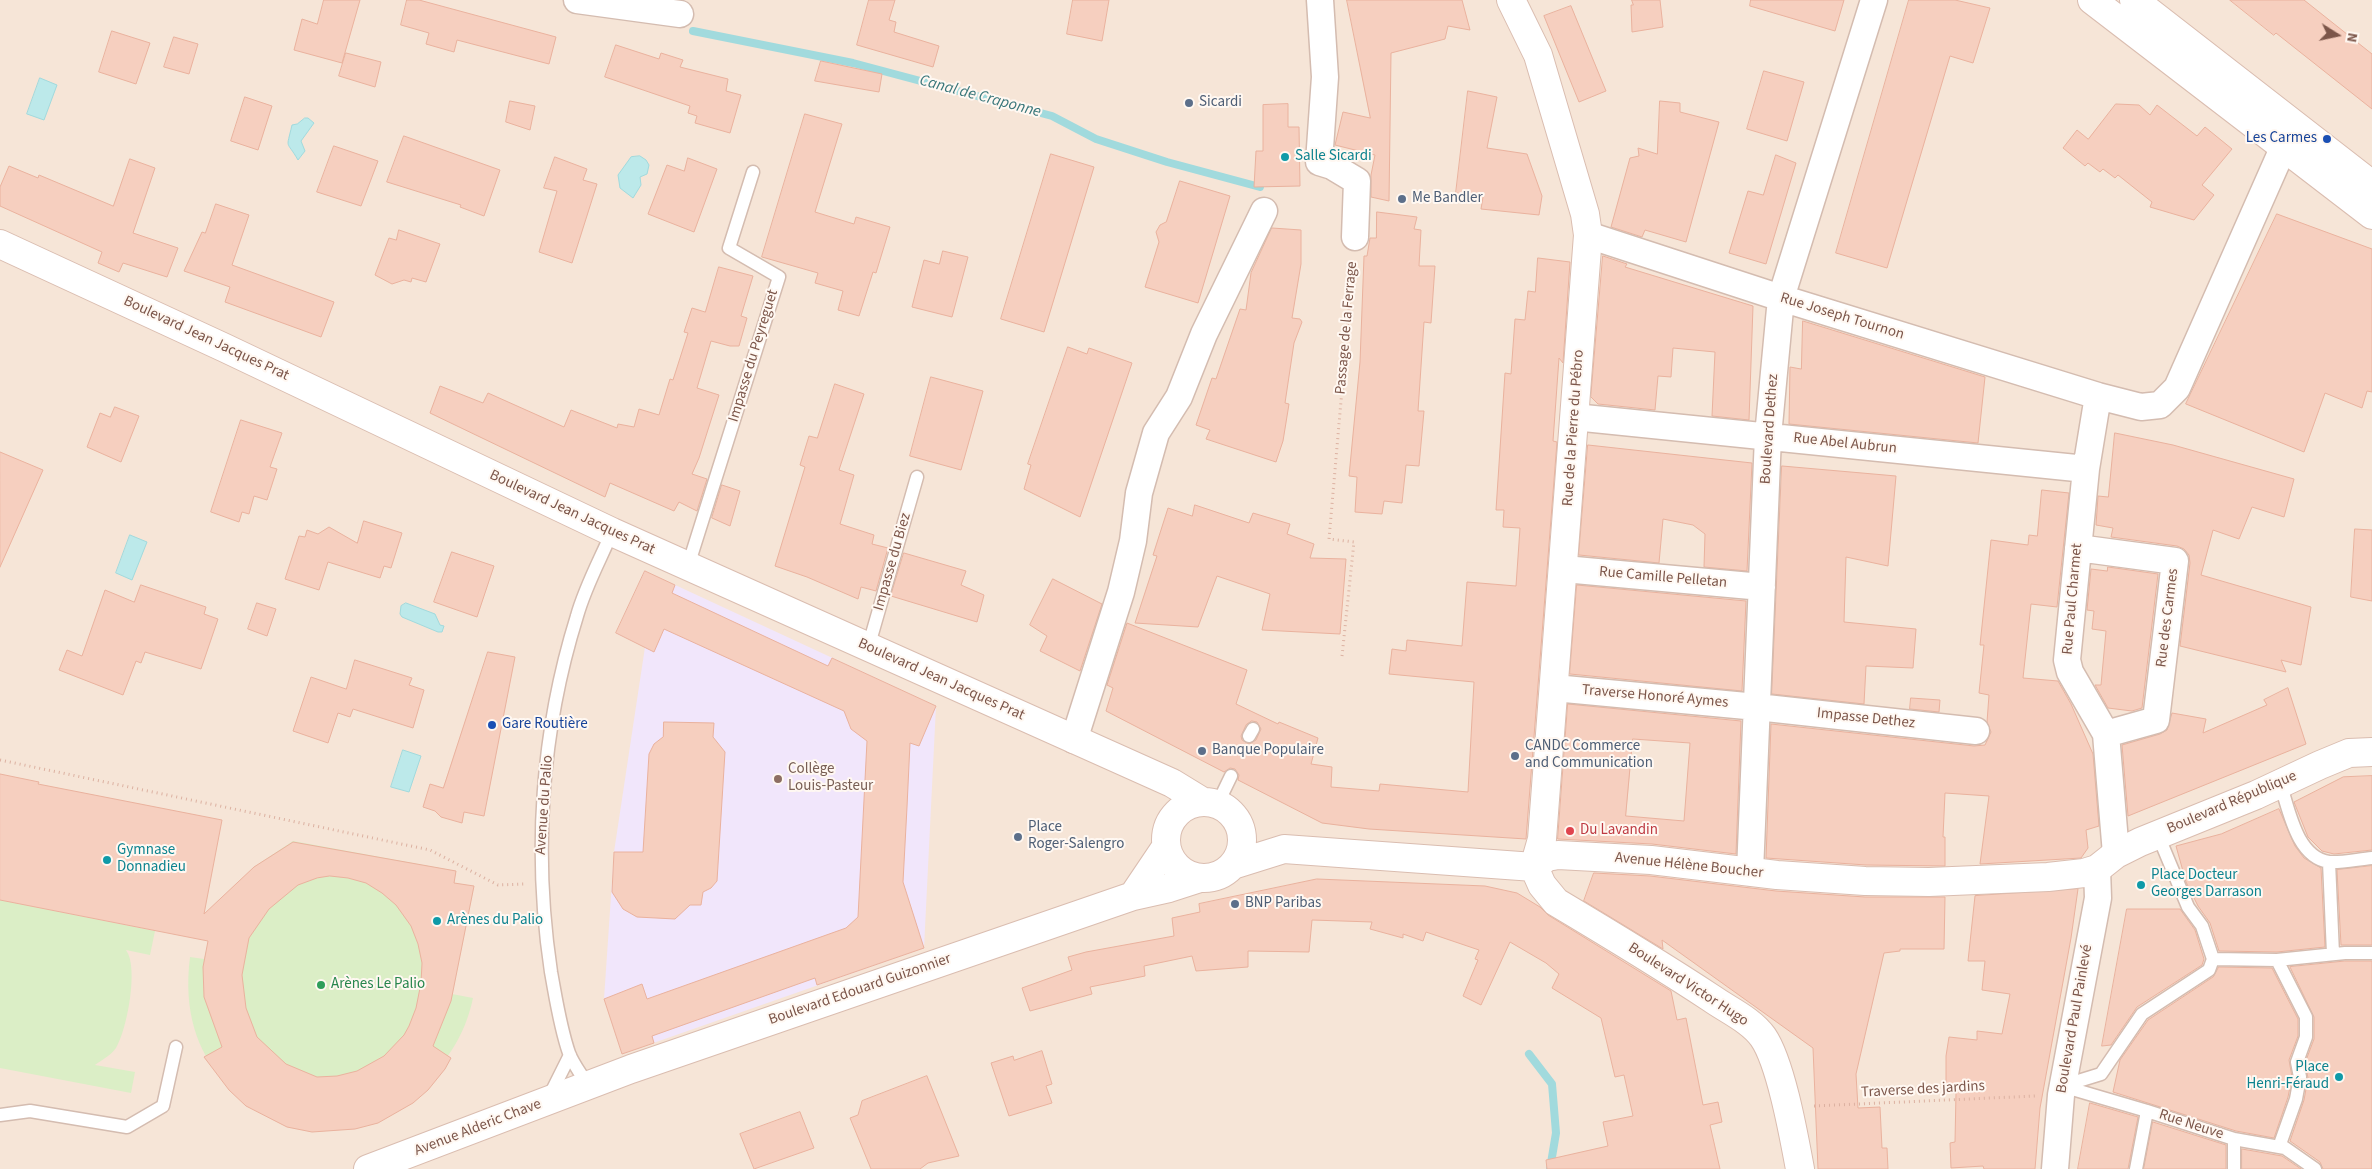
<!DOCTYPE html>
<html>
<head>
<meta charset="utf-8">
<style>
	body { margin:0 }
	#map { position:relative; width:2372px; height:1169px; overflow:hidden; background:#fef4ea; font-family:"Source Sans 3",sans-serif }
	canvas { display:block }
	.north { position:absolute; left:2312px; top:10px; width:50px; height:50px; -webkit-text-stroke:4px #fff8f2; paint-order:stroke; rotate:100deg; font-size:14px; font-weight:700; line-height:20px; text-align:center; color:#7c564a }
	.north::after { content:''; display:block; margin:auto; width:18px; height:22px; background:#7c564a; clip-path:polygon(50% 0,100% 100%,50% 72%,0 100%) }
</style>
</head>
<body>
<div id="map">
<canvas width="2372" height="1169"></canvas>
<div class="north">N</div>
</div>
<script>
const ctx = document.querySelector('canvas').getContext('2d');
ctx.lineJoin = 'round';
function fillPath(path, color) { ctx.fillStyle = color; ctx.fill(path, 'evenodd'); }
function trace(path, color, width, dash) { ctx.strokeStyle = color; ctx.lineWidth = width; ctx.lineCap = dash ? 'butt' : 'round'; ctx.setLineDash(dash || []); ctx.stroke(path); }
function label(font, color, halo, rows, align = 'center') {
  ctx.font = font + ' "Source Sans 3",sans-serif'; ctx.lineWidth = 4; ctx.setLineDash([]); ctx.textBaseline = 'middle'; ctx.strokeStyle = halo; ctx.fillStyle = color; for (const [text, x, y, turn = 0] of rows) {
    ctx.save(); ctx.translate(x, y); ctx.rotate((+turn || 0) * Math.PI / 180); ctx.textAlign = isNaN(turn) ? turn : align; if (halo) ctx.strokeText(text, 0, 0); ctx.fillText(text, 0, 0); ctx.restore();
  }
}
const residential = new Path2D(`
	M0 0H2372V1169H0Z`);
const education = new Path2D(`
	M645 571 936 706 924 948 622 1054 604 999 614 852 645 647 617 634Z`);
const green = new Path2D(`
	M293 841 456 871 454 883 474 886 452 994 473 998C437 1169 164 1161 190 957L204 959 216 913 254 867Z
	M0 900 155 931 150 955 126 950C139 967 127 1030 116 1048 111 1055 102 1060 95 1065L135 1072 131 1093 0 1068Z`);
const water = new Path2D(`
	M40 78 57 85 44 120 27 114Z
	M305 118H308L314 123 301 141 305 151 298 160C286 139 286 151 292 125L297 124Z
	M640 156 646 160 649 165 647 174 640 177 641 185 633 198 620 188 618 175 631 157Z
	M130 535 147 542 132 580 116 573Z
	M406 603 435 614 440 625 444 626 442 632H438L402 617 400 614 401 606Z
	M403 750 421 756 409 792 391 787Z`);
const stream = new Path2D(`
	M693 31 853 63 1052 116 1096 139 1167 162 1260 187
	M1529 1054 1552 1084 1556 1133 1550 1169`);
const building = new Path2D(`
	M324 0H360L342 63 294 50 302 19 317 24Z
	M407 0H419L556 37 549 64 457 40 454 52 426 44 429 33 401 25Z
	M869 0H895L889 20 896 22 894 32 939 46 933 67 857 45Z
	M1073 0H1109L1102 41 1067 34Z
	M1347 0H1462L1470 30 1448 26 1445 39 1391 53 1389 201 1371 197V175L1375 155 1335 145 1343 112 1370 118Z
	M1632 0H1660L1663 27 1632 32 1631 5H1633Z
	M1751 0H1844L1835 31 1750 6Z
	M1909 0H1955L1990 8 1973 63 1950 56 1887 268 1836 253Z
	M2230 0H2304L2372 54V109L2276 33 2274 35Z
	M1571 6 1606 91 1579 102 1544 16Z
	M112 31 150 43 136 84 99 72Z
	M174 37 198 44 189 74 164 67Z
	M616 45 659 59 661 53 683 60 680 67 728 79 726 91 741 95 730 133 695 123 697 116 688 113 690 106 605 77Z
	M346 53 381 62 375 87 339 76Z
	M821 61 882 74 879 92 815 81Z
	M1764 71 1804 82 1787 141 1747 129Z
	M1468 91 1497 97 1487 148 1527 154 1542 196 1539 215 1481 209 1483 197 1456 193Z
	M245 97 272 106 258 150 231 141Z
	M510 101 535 106 530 130 506 122Z
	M1660 101 1680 103V112L1719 122 1686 242 1645 230 1642 237 1611 227 1630 158 1639 156 1638 148 1657 154Z
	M1288 104V127H1299L1300 186 1254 187 1256 151H1263V105Z
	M2116 104 2139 105 2150 115 2157 105 2197 136 2205 127 2232 149 2202 185 2214 195 2194 220 2150 207 2152 202 2118 175 2115 178 2103 169 2100 172 2088 163 2085 166 2063 148 2077 130 2088 139Z
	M805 114 842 124 815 212 854 224 856 217 890 227 876 273 873 272 859 316 838 310 843 291 815 283 818 273 762 257Z
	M404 136 500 170 484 216 460 207 461 205 387 182Z
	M334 146 378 161 361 206 317 192Z
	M1051 154 1094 167 1044 332 1001 319Z
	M1776 155 1796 163 1766 264 1729 253 1748 191 1763 195Z
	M555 157 587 169 583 180 597 184 572 263 539 252 557 191 544 188Z
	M688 158 717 169 694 232 648 214 667 165 684 171Z
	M130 159 155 168 133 233 178 248 167 277 123 263 119 272 98 263 102 252 0 206V187L9 166 38 178 39 175 113 206Z
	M1180 181 1230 196 1198 303 1145 287 1159 242 1156 232 1160 225 1166 222Z
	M216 204 249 215 232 265 334 302 321 337 225 302 230 287 184 271 202 232 205 233Z
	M1377 212 1417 217 1414 229 1421 230 1419 266H1435L1431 323 1424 322 1418 411H1424L1419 466 1406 465 1402 503 1384 501 1382 514 1355 512 1357 477 1349 476 1360 362 1364 256H1367L1370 238H1376Z
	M2277 214 2372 249V392L2367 391 2362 408 2325 393 2304 452 2186 404Z
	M1272 228 1301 230V264L1292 318 1300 319 1302 322 1294 343 1285 403 1289 404 1283 441 1276 462 1206 439 1210 430 1196 425 1212 378 1216 379 1240 309 1246 310 1251 273Z
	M399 230 440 244 426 282 412 278 411 282 404 280 392 284 375 275 389 238 396 240Z
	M943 251 968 257 952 317 912 307 924 260 939 264Z
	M1603 256 1627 264 1625 267 1753 306 1749 420 1712 416 1715 352 1673 348 1671 377 1658 376 1655 410 1598 404 1591 397Z
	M1538 258 1570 262 1563 363 1559 358 1553 441 1557 442 1526 839 1369 829 1322 823 1238 780 1239 775 1235 769 1230 768 1224 772 1106 711 1113 688 1107 685 1127 623 1247 670 1236 704 1278 724 1279 722 1318 738 1311 764 1332 767 1331 787 1379 791 1380 784 1468 792 1474 682 1389 674 1392 649 1406 651 1407 640 1462 646 1467 582 1516 586 1520 528 1503 527 1504 510H1496L1505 373 1511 374 1515 319 1525 320 1528 291 1535 292ZM1252 721 1257 722 1261 729 1256 740 1249 744 1242 740 1241 736 1246 725Z
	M719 267 753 276 741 316 747 318 739 346H730L711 341 697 388 719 395 699 458 692 474 707 479 697 511 679 502 674 511 610 483 605 497 430 413 440 386 483 403 488 393 564 427 571 410 617 428 618 424 634 427 639 409 659 415 670 379 673 380 688 333 684 332 692 308 705 312Z
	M1803 321 1985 377 1978 443 1789 424 1790 367 1801 369Z
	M1068 347 1087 354 1089 348 1132 363 1080 517 1024 489 1031 465 1028 464Z
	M931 377 983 391 961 470 910 456Z
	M835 384 864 394 839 470 854 475 840 524 874 535 872 544 888 548 876 591 861 587 858 599 807 577 775 566 805 467 800 465 809 436 817 438Z
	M115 407 139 416 121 462 87 447 100 413 110 417Z
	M241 420 282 433 270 467 277 469 267 500 254 496 249 514 242 512 239 522 211 512Z
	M2115 433 2173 445 2294 479 2284 517 2252 507 2239 539 2213 530 2201 575 2311 607 2301 665 2281 660 2286 672 2180 646 2190 563 2189 555 2184 549 2177 546 2111 537 2113 528 2096 525 2098 496 2108 497Z
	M1588 445 1752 463 1747 571 1704 567 1705 534 1693 525 1663 519 1659 563 1579 555Z
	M0 452 43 470 0 567Z
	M1782 466 1896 476 1888 566 1846 557 1844 622 1916 629 1913 668 1866 666 1864 704 1772 694Z
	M722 485 740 491 730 526 712 518Z
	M2042 490 2069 493 2057 607 2031 604 2023 678 2058 681 2071 704 2093 754 2099 826 2086 830 2088 848 2081 858 1980 864 1989 796 1945 793 1943 837H1945V866L1866 865 1766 858 1771 724 1974 746 1985 745 1991 732 1987 722 1989 695 1979 693 1984 645H1980L1991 540 2028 545 2029 535 2037 536Z
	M1195 505 1249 523 1253 513 1290 524 1287 534 1314 544 1310 558 1346 559 1340 634 1262 630 1270 594 1217 576 1198 627 1135 623 1157 556 1153 555 1168 508 1192 516Z
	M364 521 402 533 391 568 384 566 380 578 328 562 319 590 285 579 299 536 305 537 307 530 318 534 329 527 357 543Z
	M2355 529 2372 530V601L2351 597Z
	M452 552 494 566 477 617 434 602Z
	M904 553 966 571 961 585 984 595 977 622 891 596Z
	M2108 567 2158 574 2142 708 2132 711 2108 708 2095 685H2101L2106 631 2092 629 2094 611 2087 610 2091 569 2107 571Z
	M645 571 675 585 672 593 828 666 832 658 936 706 919 746 910 743 907 807 903 882 924 948 817 985 815 978 652 1036 654 1043 622 1054 604 999 642 984 647 999 846 928 858 917 867 741 851 729 844 711 664 629 654 652 616 633Z
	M1053 579 1102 604 1080 671 1040 651 1047 636 1030 625Z
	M141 585 206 607 204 614 218 619 201 669 145 652 141 663 136 661 123 695 59 670 67 650 82 656 105 590 134 602Z
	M1577 585 1746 601 1742 691 1570 674Z
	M257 603 276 609 267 636 248 629Z
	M488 652 515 657 484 816 464 812 462 823 441 817 435 811 423 807 430 784 443 788Z
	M355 660 412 678 409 685 424 690 413 728 353 709 350 717 338 713 328 743 293 731 311 677 346 689Z
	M2288 688 2306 744 2128 816 2122 745 2160 734 2167 730 2172 713 2206 719 2203 733 2267 705 2264 700Z
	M1911 698 1940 700 1939 712 1910 709Z
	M1568 704 1741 721 1736 854 1652 844 1558 839ZM1633 739 1690 743 1684 821 1626 816Z
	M664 722 714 723 713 737 725 752 717 881 711 888 703 892 701 905H690L675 919 637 917 623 909 612 892 614 852H643L649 754 654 744 663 737Z
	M0 774 39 782 38 784 222 820 204 914 254 867 293 842 456 871 454 883 474 886 451 1001 433 1046 451 1058 445 1069 428 1090 413 1103 378 1123 355 1129 312 1132 287 1127 246 1106 229 1090 204 1057 222 1047 204 997 203 967 208 941 0 900ZM330 876 348 878 366 883 382 893 396 905 411 926 418 944 422 963 421 983 416 1008 409 1026 404 1035 384 1056 357 1071 337 1076 317 1077 286 1064 257 1037 246 1008 242 975 249 938 269 909 298 885 317 878Z
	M2372 776V850L2334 854 2322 851 2308 837 2294 802 2343 777Z
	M2279 809 2295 846 2304 858 2321 868 2325 947 2277 952 2219 951 2210 923 2198 906 2186 882 2176 846 2221 834Z
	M2372 866V945H2341L2337 870Z
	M1594 873 1650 876 1776 891 1865 897H1945L1944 949H1900V951L1884 953 1856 1074 1858 1108 1880 1107 1882 1148H1887L1888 1169H1818L1813 1048 1662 940 1663 949 1584 901Z
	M1317 879 1485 886 1517 893 1540 907 1548 915 1671 991 1677 1020 1686 1018 1703 1105 1718 1102 1722 1122 1710 1125 1720 1169H1547L1546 1160 1608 1146 1603 1122 1633 1116 1624 1075 1615 1077 1601 1018 1552 988 1559 974 1546 963 1510 942 1481 1005 1463 996 1478 960 1475 959 1479 950 1426 932 1423 941 1403 934V938L1370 929 1372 922 1312 920 1309 952 1248 951V967L1196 971 1192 956 1144 966 1145 976 1090 987 1092 994 1030 1011 1022 988 1072 970 1068 957 1086 952 1174 936 1172 918 1200 912 1199 904Z
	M2078 889 2071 938 2040 1108 2035 1169H1984L1983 1166 1951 1168 1950 1143 1955 1142 1956 1093H1946V1056L1949 1037 1977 1040V1031L2002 1034 2010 994 1982 990 1985 961H1968L1975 896Z
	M2127 909H2180L2195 930 2204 959 2202 965 2137 1007 2111 1045 2102 1046Z
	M2345 961H2372V1169H2323L2320 1162 2290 1141 2304 1100 2308 1078 2305 1063 2314 1039V1017L2290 967Z
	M2219 967 2272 968 2298 1019V1036L2289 1060 2292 1077 2288 1097 2274 1138 2236 1131 2113 1092 2120 1060 2148 1020 2213 977Z
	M1042 1051 1052 1084 1046 1086 1052 1103 1009 1116 991 1063 1013 1056 1014 1060Z
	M927 1076 959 1156 928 1163 920 1169H871L850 1118 858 1115 862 1101Z
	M2090 1103 2138 1117 2128 1169H2078Z
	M800 1112 814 1148 754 1169 740 1134Z
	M2153 1122 2226 1145V1169H2144Z
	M2242 1149 2282 1156 2301 1169H2242Z`);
const path = new Path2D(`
	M1342 656 1354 542 1329 539 1353 263
	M0 760 430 850 498 885 524 884
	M1814 1106 2035 1096`);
const lane = new Path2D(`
	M688 566 779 277 729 248 753 172
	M868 648 917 477
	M1249 736 1253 729
	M2280 783C2289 809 2296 857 2329 862 2342 863 2359 859 2372 858
	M1217 805 1231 776
	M2329 862 2333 954
	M2213 959 2277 960 2345 953H2372
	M2277 960 2306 1017V1037L2297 1062 2300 1077 2296 1099 2279 1147
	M588 1086C582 1075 573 1064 569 1053 560 1027 556 999 551 972 533 853 541 731 577 616 585 587 600 560 612 532
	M2062 1086 2101 1074 2142 1014 2209 970 2213 959 2202 926 2188 907 2158 835
	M2062 1086 2147 1111 2234 1139 2285 1148 2315 1169
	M549 1097 570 1055
	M0 1115 30 1111 127 1127 163 1106 176 1047
	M2234 1139V1169
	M2136 1169 2147 1111`);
const street = new Path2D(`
	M577 0 680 14
	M1320 0 1325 77 1319 162 1332 166 1357 181 1355 237
	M1588 235 1781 298 2098 396 2141 407 2160 405 2177 388 2292 128
	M2098 396 2086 469 2067 660 2070 672 2106 734 2116 854
	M1574 417 2086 469
	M2078 548 2175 561 2156 720 2106 734
	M1564 569 1762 587
	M1554 688 1757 707 1976 731
	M1074 740 1121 592 1133 541 1139 493 1156 433 1179 397 1204 334 1264 211
	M1750 872 1768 436 1781 298 1874 0
	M2055 1169 2061 1095 2098 898 2097 869`);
const secondary = new Path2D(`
	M1511 0 1538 55 1585 214 1588 235 1542 839 1534 867
	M2092 0 2372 215
	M2134 0 2372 185
	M0 244 225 348 612 532 1172 783 1203 802
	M1166 840a38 38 0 1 1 76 0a38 38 0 1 1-76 0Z
	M1233 865 1284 849 1534 867 1547 857 1558 855 1651 860 1777 875 1865 881 1929 882 2048 877 2084 873 2097 869 2116 854 2140 842 2256 795 2320 765 2349 753 2372 752
	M1534 867 1542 885 1556 902C1608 933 1661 965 1711 998 1728 1010 1751 1020 1763 1037 1781 1063 1794 1137 1800 1169
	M1133 896 1166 847
	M368 1169 631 1069 1133 896 1169 888 1200 878`);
const markers = [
	[1189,103,5,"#5c6f8a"],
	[2327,139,5,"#1a4fb4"],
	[1285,157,5,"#0f9aa8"],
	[1402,199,5,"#5c6f8a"],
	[492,725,5,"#1a4fb4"],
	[1202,751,5,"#5c6f8a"],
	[1515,756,5,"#5c6f8a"],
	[778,779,5,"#8d6e63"],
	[1570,831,5,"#e0444e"],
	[1018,837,5,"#5c6f8a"],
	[107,860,5,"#0f9aa8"],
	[2141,885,5,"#0f9aa8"],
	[1235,904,5,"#5c6f8a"],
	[437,921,5,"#0f9aa8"],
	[321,985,5,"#2e9e5b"],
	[2339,1077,5,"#0f9aa8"]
];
const serviceNames = [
	["Sicardi",1199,103],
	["Me Bandler",1412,199],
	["CANDC Commerce",1525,747],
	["and Communication",1525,764],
	["Banque Populaire",1212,751],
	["Place",1028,828],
	["Roger-Salengro",1028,845],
	["BNP Paribas",1245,904]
];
const transitNames = [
	["Les Carmes",2317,139],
	["Gare Routière",502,725,"left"]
];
const cultureNames = [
	["Salle Sicardi",1295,157],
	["Gymnase",117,851],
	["Donnadieu",117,868],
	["Place Docteur",2151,876],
	["Georges Darrason",2151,893],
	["Arènes du Palio",447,921],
	["Place",2329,1068,"right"],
	["Henri-Féraud",2329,1085,"right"]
];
const streetNames = [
	["Rue Joseph Tournon",1842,317,17],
	["Passage de la Ferrage",1347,328,-85],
	["Boulevard Jean Jacques Prat",206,339,25],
	["Impasse du Peyreguet",754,356,-73],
	["Rue de la Pierre du Pébro",1574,428,-86],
	["Boulevard Dethez",1770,429,-86],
	["Rue Abel Aubrun",1845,444,6],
	["Boulevard Jean Jacques Prat",572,513,25],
	["Impasse du Biez",893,562,-74],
	["Rue Camille Pelletan",1663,578,5],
	["Rue Paul Charmet",2073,599,-85],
	["Rue des Carmes",2168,618,-83],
	["Boulevard Jean Jacques Prat",941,680,24],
	["Traverse Honoré Aymes",1655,697,5],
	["Impasse Dethez",1866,719,6],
	["Boulevard République",2232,803,-23],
	["Avenue du Palio",545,805,-86],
	["Avenue Hélène Boucher",1689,866,6],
	["Boulevard Victor Hugo",1688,985,33],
	["Boulevard Edouard Guizonnier",860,990,-19],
	["Boulevard Paul Painlevé",2075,1019,-80],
	["Traverse des jardins",1923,1090,-3],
	["Rue Neuve",2191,1125,18],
	["Avenue Alderic Chave",478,1128,-21]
];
const educationNames = [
	["Collège",788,770],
	["Louis-Pasteur",788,787]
];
const healthNames = [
	["Du Lavandin",1580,831]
];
const leisureNames = [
	["Arènes Le Palio",331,985]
];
const waterNames = [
	["Canal de Craponne",980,97,15]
];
fillPath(residential, '#f6e5d7');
fillPath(education, '#f1e6fb');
fillPath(green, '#dbeec6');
fillPath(water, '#bce9ea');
trace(water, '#a1dadd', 1);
trace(stream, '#a1dadd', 8);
fillPath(building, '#f6cfbf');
trace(building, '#eab29e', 1);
trace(lane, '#d4bcb0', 15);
trace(street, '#d4bcb0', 29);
trace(secondary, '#dabdb0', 30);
trace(path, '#dcb1a1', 3, [1, 4]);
trace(lane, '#fff', 12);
trace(street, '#fff', 26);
trace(secondary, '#fff', 28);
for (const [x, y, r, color] of markers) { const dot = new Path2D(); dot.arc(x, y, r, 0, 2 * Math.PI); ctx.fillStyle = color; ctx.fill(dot); trace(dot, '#fff8f2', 2); }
label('15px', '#4e5e75', '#fff8f2', serviceNames, 'left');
label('15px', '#164399', '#fff8f2', transitNames, 'right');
label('15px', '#0d838f', '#fff8f2', cultureNames, 'left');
label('15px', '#7c564a', '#fff8f2', streetNames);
label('15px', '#785e54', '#fff8f2', educationNames, 'left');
label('15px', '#be3a42', '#fff8f2', healthNames, 'left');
label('15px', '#27864d', '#fff8f2', leisureNames, 'left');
label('italic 16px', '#39767a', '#fff8f2', waterNames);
</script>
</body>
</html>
